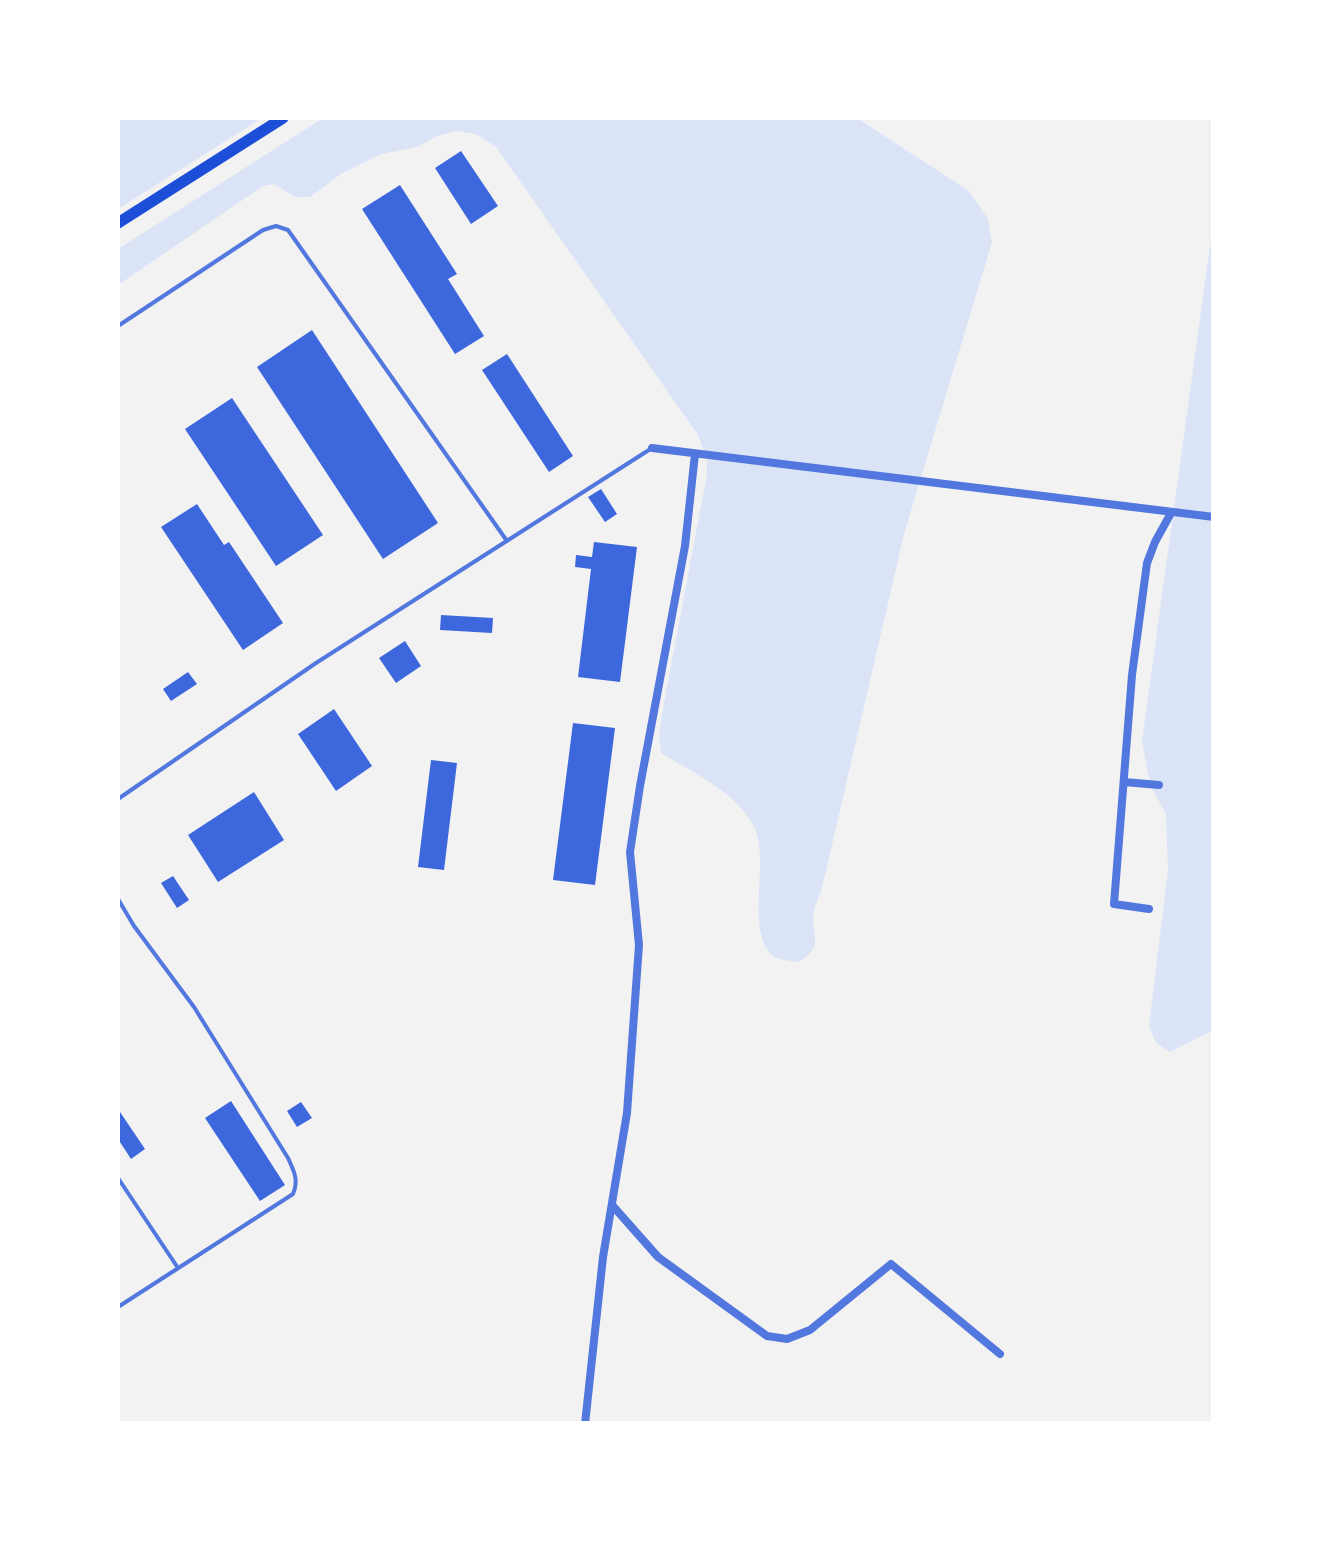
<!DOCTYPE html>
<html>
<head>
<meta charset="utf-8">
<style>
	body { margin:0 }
	#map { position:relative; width:1331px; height:1541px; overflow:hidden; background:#f2f2f2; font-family:"Noto Serif",serif }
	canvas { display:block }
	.frame { position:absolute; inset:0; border:120px solid #fff; pointer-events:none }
</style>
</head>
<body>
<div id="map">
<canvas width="1331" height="1541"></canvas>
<div class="frame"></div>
</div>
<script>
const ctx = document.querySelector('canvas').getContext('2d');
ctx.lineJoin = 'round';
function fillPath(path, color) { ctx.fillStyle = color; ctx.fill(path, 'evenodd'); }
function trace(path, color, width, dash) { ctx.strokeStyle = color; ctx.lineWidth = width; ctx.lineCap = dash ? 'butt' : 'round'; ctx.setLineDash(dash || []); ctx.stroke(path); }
const green = new Path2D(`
	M119 118H262L118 209V119Z
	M323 118H857L969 191 988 219 992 242 904 534 822 888C820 895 815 904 814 912 810 938 827 945 798 962 792 961 780 960 775 957 742 935 773 855 752 823 731 789 695 774 661 753L659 736 662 714 707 474V459L698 435 496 147 476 134 456 131 437 136 417 147 381 154 341 174 310 197H295L274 184 263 186 118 285V249Z
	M1213 224V1030L1170 1052 1156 1043 1149 1026 1168 870 1166 814 1150 785 1142 741Z`);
const building = new Path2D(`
	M461 151 498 206 471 224 435 168Z
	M400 185 457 274 448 279 484 336 455 354 362 209Z
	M312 330 438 523 383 559 257 367Z
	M507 354 573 456 549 472 482 370Z
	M232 398 323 535 276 566 185 429Z
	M601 489 617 514 605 522 588 497Z
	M197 504 224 545 229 542 283 623 243 650 161 527Z
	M594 542 637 547 620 682 578 677 591 569 575 567 576 555 592 557Z
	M441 615 493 618 492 633 440 630Z
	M405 641 421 666 396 683 379 658Z
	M188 672 197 684 171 701 163 689Z
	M334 709 372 766 336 791 298 734Z
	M573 723 615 728 595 885 553 880Z
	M431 760 457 763 444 870 418 867Z
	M254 792 284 840 218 882 188 835Z
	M173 876 189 900 177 908 161 883Z
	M231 1101 285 1185 260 1201 205 1118Z
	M301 1102 312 1118 297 1127 287 1111Z
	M118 1109 145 1149 131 1159 118 1139Z`);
const service = new Path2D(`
	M118 326 263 230 276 226 288 230 507 541
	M118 799 316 663 652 448
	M118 899 134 926 194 1007 288 1158C294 1171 299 1180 293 1194L118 1307
	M118 1178 178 1268`);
const minor = new Path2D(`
	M652 448 1214 517
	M1124 782 1159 785
	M1149 909 1114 904 1132 675 1147 563 1155 542 1171 513
	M612 1205 658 1257 767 1336 787 1339 810 1330 891 1264 1000 1354
	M585 1424 603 1257 627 1113 639 945 630 852 640 786 685 546 695 454`);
const primary = new Path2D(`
	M118 223 283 118`);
fillPath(green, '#dbe4f7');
fillPath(building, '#3d67dc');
trace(service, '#5277de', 4);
trace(minor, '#5277de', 8);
trace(primary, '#1d4ed8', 11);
</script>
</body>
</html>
